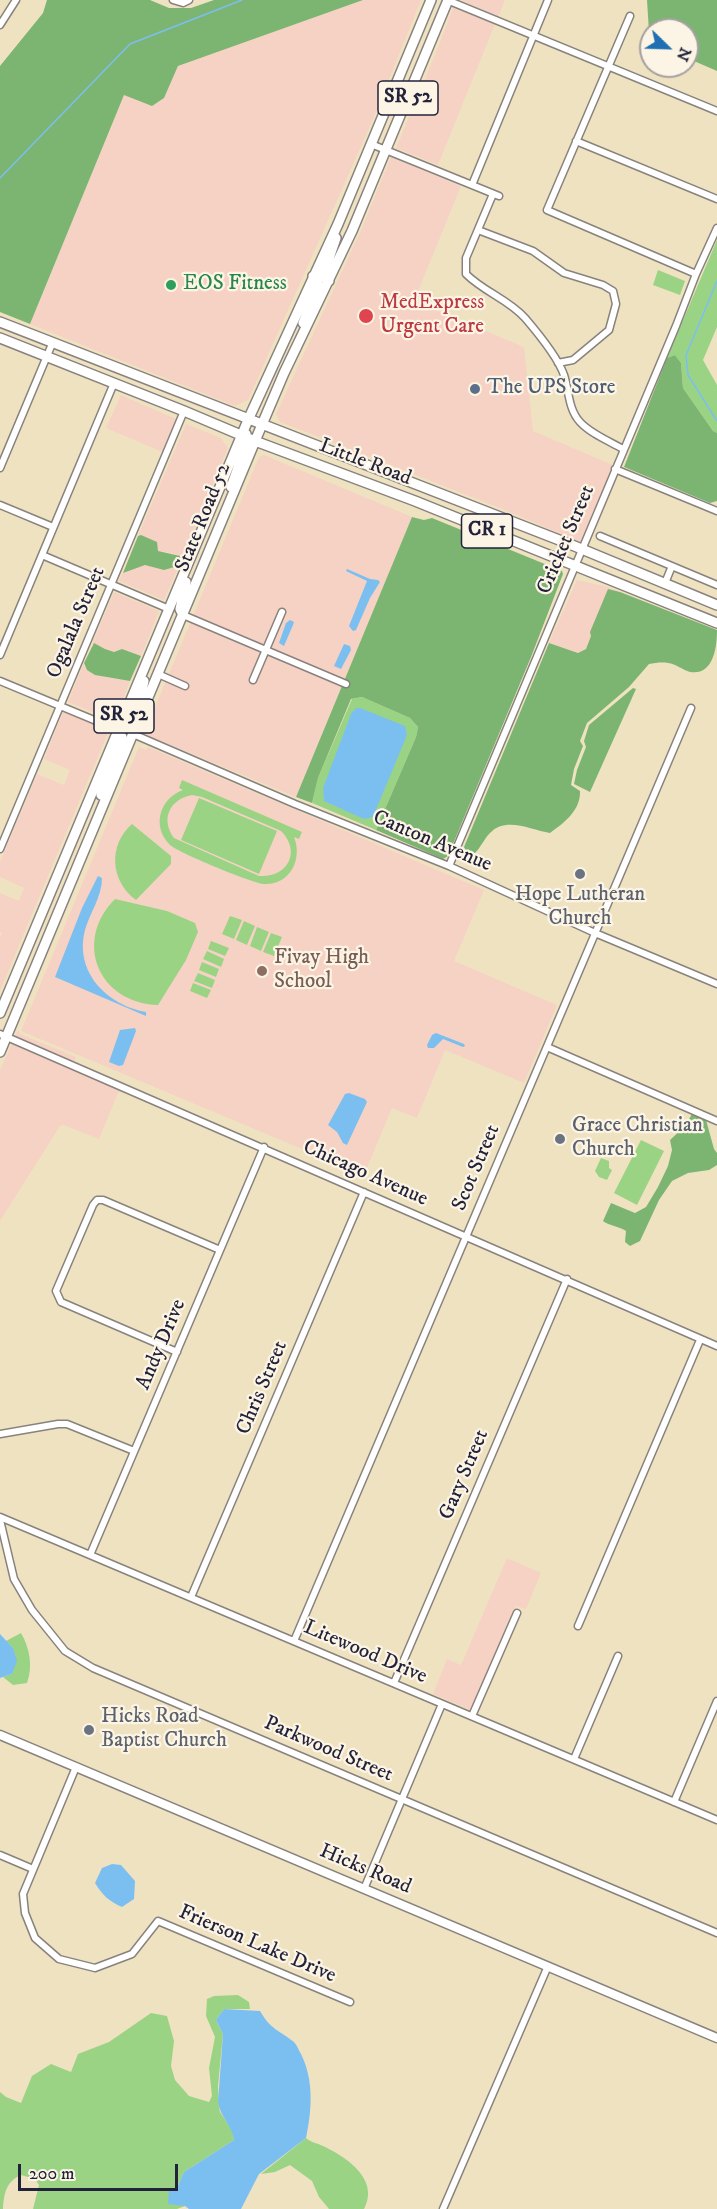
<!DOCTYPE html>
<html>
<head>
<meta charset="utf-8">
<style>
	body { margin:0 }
	#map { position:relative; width:717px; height:2209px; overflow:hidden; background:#efe2c1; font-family:"IM FELL DW Pica",serif }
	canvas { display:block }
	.north { position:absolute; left:639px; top:18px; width:60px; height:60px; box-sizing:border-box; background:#fcf5e5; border:2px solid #a5a1a1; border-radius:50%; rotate:113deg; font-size:16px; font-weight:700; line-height:24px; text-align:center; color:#22223b }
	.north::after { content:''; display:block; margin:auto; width:21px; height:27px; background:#1f6fb2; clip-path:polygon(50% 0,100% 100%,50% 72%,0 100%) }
	.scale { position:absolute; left:18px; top:2164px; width:160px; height:27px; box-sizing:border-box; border:3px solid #22223b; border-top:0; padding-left:8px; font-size:18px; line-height:21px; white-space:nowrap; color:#22223b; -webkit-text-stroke:4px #fcf5e5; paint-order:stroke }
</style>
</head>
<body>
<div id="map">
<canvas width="717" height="2209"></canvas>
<div class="north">N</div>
<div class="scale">200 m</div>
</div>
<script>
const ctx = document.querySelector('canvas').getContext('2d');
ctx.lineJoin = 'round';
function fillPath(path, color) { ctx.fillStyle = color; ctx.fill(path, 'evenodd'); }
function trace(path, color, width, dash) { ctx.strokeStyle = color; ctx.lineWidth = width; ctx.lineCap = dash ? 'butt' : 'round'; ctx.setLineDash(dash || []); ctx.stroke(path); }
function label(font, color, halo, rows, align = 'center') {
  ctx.font = font + ' "IM FELL DW Pica",serif'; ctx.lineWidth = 4.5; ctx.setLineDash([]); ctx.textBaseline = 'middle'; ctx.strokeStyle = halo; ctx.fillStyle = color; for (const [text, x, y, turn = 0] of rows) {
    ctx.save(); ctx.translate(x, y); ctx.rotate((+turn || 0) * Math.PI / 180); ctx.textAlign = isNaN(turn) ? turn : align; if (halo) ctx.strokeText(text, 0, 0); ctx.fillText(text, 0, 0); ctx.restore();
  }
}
const built = new Path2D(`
	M363 0H421L371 124 248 400 235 406 30 324 124 95 164 98 178 66Z
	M461 0H505L498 17Z
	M453 8 495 24 438 165 396 148 439 45Z
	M391 157 461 186 414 301 524 347 533 431 613 465 580 542 500 508 280 422 276 414 362 228Z
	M121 395 176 419 162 452 106 428Z
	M186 424 221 438 228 448 182 558 171 553 158 551 141 535 138 536Z
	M264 455 412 517 296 797 144 734 259 457Z
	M180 563 164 600 119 581 124 570 123 573H125L133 568 145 565 173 568Z
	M577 580 608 587 620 592 608 590 586 649 578 653 549 643Z
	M114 592 159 611 141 656 122 649 114 652 105 649 92 644Z
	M84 663V666L104 677 130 681 114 721 68 702Z
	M63 712 105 729 107 735 0 991V937L2 933 0 932V893L19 901 24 888 0 877V862L37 774 64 785 70 770 44 759Z
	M139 747 146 750 148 747 484 890 454 961 557 1005 524 1083 445 1050 417 1118 392 1108 364 1175 21 1031Z
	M18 1030 20 1034 76 1057 72 1067 84 1072 94 1070 125 1084 122 1092 118 1093 99 1139 64 1125 60 1126 0 1221V1070Z
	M507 1558 541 1573 526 1609 516 1606 471 1710 433 1694 447 1659 461 1665Z`);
const green = new Path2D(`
	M717 240V327L703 360 717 385V433L713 431 683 388 681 363 675 355 667 358Z
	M658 270 685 281 680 295 653 285Z
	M362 697 410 718 418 727 416 737 376 830 312 803 318 778 352 699Z
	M182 780 302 832 299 839 294 837C303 859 290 886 263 884 250 882 179 853 170 845 151 826 160 798 183 790L179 788ZM192 795 202 797 281 831C302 852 287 878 259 876L174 838C160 819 170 799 192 795Z
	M199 798 277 831 259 874 181 840Z
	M132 824 171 856V864L136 900C110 881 108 845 132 824Z
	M115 899 167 911 195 923 198 932 186 960 158 1005C98 1003 73 941 115 899Z
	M230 916 242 920 234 939 222 934Z
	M244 921 255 926 247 945 236 940Z
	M257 927 269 932 261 951 250 946Z
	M271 933 282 937 274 956 263 952Z
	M211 941 229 948 225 956 208 949Z
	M207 951 224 959 221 967 203 959Z
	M202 962 219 969 216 977 199 970Z
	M198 973 215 980 212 988 194 981Z
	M193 983 211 990 207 998 190 991Z
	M641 1140 664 1151 637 1205 614 1193Z
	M601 1158 609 1161V1168L612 1170 607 1180 599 1177 595 1171Z
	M21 1633C30 1648 33 1667 27 1683L13 1685 3 1677 12 1674 13 1648 6 1641Z
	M238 1995 249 2002 250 2009H224L216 2020 223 2034 218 2086 219 2107 220 2112 232 2130 234 2140 184 2172 177 2188 185 2206 177 2209H33L39 2185 35 2179 21 2175C6 2182 4 2193 3 2209H0V2092L6 2097 21 2103 32 2076 51 2064 71 2072 78 2054 109 2042 151 2013 167 2016 174 2041 171 2066 175 2080 189 2096 209 2102 212 2096 209 2068 215 2037 206 2016 207 1999 214 1996Z
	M306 2138C310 2142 317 2143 323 2146 347 2157 380 2180 364 2209H329L319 2197 312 2181 290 2165 275 2172 261 2174Z`);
const forest = new Path2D(`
	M47 0H150L169 8H191L214 0H363L178 66 164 98 152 106 124 95 30 324 0 312V66L43 13Z
	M647 0H717V71L687 58V30L649 32Z
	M675 355 681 363 683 388 713 431 717 433V501L710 503 624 467 667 358Z
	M412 517 424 520 432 518 562 571 563 574 531 657 448 856 443 859 376 830 416 737 418 727 410 718 362 697 351 699 318 778 312 803 296 797Z
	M141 535 157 542 158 551 180 556 182 558 178 566 164 570 145 565 123 573 138 536Z
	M608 589 620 592 717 630C717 646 714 676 690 672 683 670 676 664 668 663 662 662 655 663 649 664L629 687 587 723 580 741 583 746 574 769 571 785 580 791C581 810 564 823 550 833 531 830 506 816 490 833 484 839 481 847 475 853L466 852 464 847 549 643 578 653 586 649 591 636 590 632Z
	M94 643 105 649 114 652 122 649 141 656 130 681 95 675 87 670 84 663Z
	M633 688 636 689 590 792 574 784 577 770 586 747 584 741 589 725Z
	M692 1114 706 1120 714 1149 717 1153V1165L709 1170 688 1173 672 1181 659 1200 640 1241 630 1246 625 1242 626 1231C618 1226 610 1226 603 1221L611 1203 635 1213 646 1207 658 1187 668 1166 672 1150 670 1140 685 1126Z`);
const water = new Path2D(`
	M347 569 370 579 378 580 380 582 370 598 356 630 353 631 349 626 367 581 346 571Z
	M290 620 294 622 293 625 284 646 279 643 286 623Z
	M344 644 350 646 351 650 341 669 334 666Z
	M356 708H360L405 726 407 735 373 817 364 819 324 801 323 788 351 714Z
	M98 876 102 878C102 897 90 912 85 930 74 972 107 1005 146 1012V1016L55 977 82 908Z
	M135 1028 136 1031 123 1065 119 1066 109 1062 120 1030Z
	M436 1033 464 1044 465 1046 463 1047 443 1039 434 1048H428L427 1045 432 1035Z
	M349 1093 365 1099 367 1102 347 1145 343 1143 337 1132 328 1125 345 1094Z
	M0 1634 13 1648 17 1661 12 1674 0 1678Z
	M112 1864 121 1865 135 1881 134 1899 122 1907C110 1902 102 1895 95 1883L102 1868Z
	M224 2009 260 2011C271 2030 279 2030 294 2042 297 2045 299 2051 301 2054 314 2080 312 2110 306 2138L259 2174 241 2209H189L185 2206 168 2204 169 2190 177 2188 184 2172 234 2140C232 2125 220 2117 218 2102L223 2034 216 2020Z`);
const stream = new Path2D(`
	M0 178 130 44 242 0
	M717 281 686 355 688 375 717 421`);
const street = new Path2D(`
	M173 0 183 3 189 0
	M447 0 717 111
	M630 16 547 210 696 274
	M0 25 16 0
	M576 141 717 199
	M371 144 499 196
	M472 185 548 0
	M493 194 466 258V274C484 292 508 299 525 318 537 332 558 358 564 375 569 390 568 409 580 422 591 434 609 441 623 449
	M478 230 533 251 564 273 603 285 613 291 616 304 609 330 573 360 558 363
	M0 468 52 344
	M615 469 717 511
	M0 505 53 527
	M600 536 717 585
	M42 555 169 609
	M665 583 672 566
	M183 615 346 684
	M0 655 114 383
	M158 674 185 686
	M253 680 282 612
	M0 681 118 730
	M133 734 295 804 449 866 595 933 717 984
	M0 849 184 411
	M449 866 676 326 696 274 717 228
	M0 1034 717 1346
	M547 1047 717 1121
	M177 1352 61 1302 56 1291 93 1205 97 1200H103L220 1250
	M0 1434 58 1424H67L134 1451
	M0 1517 717 1820
	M0 1520 14 1579 32 1610 65 1651 93 1668 717 1933
	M90 1555 264 1147
	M191 1597 364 1192
	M578 1626 700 1340
	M294 1641 691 708
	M394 1683 567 1279
	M472 1716 517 1613
	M574 1759 618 1656
	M76 1767 23 1894 25 1913 35 1938 59 1959 95 1968 132 1954 158 1921 350 2002
	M674 1802 717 1701
	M0 1855 33 1869
	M364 1889 442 1704
	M443 2209 548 1966`);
const secondary = new Path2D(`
	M0 1735 717 2038`);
const primary = new Path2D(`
	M329 281 324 277V273L336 238
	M0 322 572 545 717 605
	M303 323 317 288 318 280 313 276
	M0 338 184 411 255 441 415 501 717 623
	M231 487 245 448 246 434
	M183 615 180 609 186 582
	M133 734 130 724 140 699 144 681
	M101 795 121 743 122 737 118 730
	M0 1013 248 420 338 224 431 0
	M0 1052 255 441 284 373 352 231 448 0`);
const markers = [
	[171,285,6,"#2e9e5b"],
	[366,316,8,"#e0444e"],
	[475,389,6,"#5c6f8a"],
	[580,874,6,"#6b7280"],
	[262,971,6,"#8d6e63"],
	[560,1139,6,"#6b7280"],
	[89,1730,6,"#6b7280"]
];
const shields = [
	[408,98,60],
	[487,531,51],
	[124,716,60]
];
const shieldNames = [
	["SR 52",408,98],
	["CR 1",487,531],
	["SR 52",124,716]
];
const leisureNames = [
	["EOS Fitness",183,285]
];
const healthNames = [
	["MedExpress",380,304],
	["Urgent Care",380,328]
];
const serviceNames = [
	["The UPS Store",487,389]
];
const streetNames = [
	["Little Road",365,463,21],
	["State Road 52",204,518,-68],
	["Cricket Street",567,540,-67],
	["Ogalala Street",77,623,-67],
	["Canton Avenue",432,842,23],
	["Scot Street",477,1168,-67],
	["Chicago Avenue",365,1174,24],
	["Andy Drive",162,1345,-67],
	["Chris Street",263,1388,-67],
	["Gary Street",465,1475,-67],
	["Litewood Drive",365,1653,23],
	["Parkwood Street",328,1750,23],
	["Hicks Road",365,1870,23],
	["Frierson Lake Drive",257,1945,23]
];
const worshipNames = [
	["Hope Lutheran",580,896,"center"],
	["Church",580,920,"center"],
	["Grace Christian",572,1127],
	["Church",572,1151],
	["Hicks Road",101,1718],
	["Baptist Church",101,1742]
];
const educationNames = [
	["Fivay High",274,959],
	["School",274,983]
];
fillPath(built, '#f6d2c4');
fillPath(green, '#9bd385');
fillPath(forest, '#7cb572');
fillPath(water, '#7bbff1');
trace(stream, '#7bbff1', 1.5);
trace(street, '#88827e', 9);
trace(secondary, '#88827e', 11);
trace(primary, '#88827e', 12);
trace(street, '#fff', 6);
trace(secondary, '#fff', 8);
trace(primary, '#fff', 9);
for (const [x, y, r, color] of markers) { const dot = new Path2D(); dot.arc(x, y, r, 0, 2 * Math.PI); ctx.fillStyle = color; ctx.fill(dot); trace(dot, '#fcf5e5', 2); }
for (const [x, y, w] of shields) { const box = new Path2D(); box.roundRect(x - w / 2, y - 17, w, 34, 4.5); ctx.fillStyle = '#fcf5e5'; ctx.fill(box); trace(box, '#22223b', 1.5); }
label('bold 20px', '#22223b', null, shieldNames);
label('21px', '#27864d', '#fcf5e5', leisureNames, 'left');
label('21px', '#be3a42', '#fcf5e5', healthNames, 'left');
label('21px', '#4e5e75', '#fcf5e5', serviceNames, 'left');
label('21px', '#22223b', '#fcf5e5', streetNames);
label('21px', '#5b616d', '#fcf5e5', worshipNames, 'left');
label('21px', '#785e54', '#fcf5e5', educationNames, 'left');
</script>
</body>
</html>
